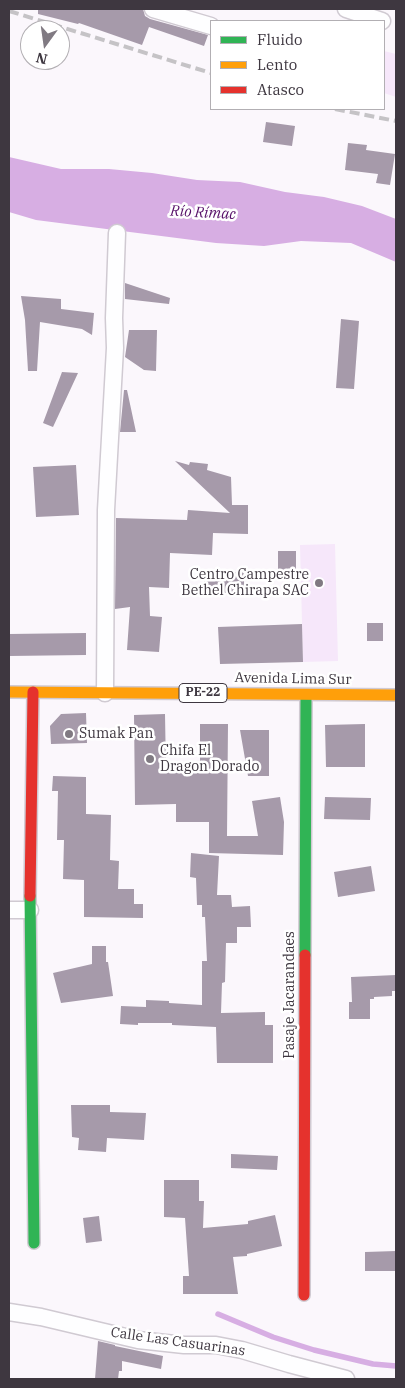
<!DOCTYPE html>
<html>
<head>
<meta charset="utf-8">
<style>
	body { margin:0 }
	#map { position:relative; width:405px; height:1388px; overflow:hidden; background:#fbf7fc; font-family:"IBM Plex Serif",serif }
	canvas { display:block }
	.frame { position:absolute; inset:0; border:10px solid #3e3740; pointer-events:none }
	.legend { position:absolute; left:210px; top:20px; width:175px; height:90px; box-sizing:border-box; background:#fff; border:1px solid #b2afb3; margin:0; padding:6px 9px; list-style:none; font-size:15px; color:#3e3740 }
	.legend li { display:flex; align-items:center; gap:10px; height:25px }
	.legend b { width:25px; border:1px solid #b2afb3 }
	.north { position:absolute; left:20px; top:20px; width:50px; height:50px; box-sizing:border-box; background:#fff; border:1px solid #b2afb3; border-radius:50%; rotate:194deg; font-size:14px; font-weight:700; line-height:20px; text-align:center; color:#3e3740 }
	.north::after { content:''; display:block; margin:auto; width:18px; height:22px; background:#807a82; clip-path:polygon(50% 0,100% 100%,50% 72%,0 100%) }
</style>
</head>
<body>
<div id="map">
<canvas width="405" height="1388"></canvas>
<div class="frame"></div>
<ul class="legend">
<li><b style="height:6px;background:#30b455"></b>Fluido</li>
<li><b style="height:6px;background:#ff9f0a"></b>Lento</li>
<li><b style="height:6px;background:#e5322d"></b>Atasco</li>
</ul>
<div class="north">N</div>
</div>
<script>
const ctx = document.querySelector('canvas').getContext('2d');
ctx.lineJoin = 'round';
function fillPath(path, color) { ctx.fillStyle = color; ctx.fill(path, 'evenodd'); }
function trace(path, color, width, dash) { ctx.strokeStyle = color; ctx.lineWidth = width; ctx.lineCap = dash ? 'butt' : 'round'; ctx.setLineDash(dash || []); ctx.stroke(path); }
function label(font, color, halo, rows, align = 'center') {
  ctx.font = font + ' "IBM Plex Serif",serif'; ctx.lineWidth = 5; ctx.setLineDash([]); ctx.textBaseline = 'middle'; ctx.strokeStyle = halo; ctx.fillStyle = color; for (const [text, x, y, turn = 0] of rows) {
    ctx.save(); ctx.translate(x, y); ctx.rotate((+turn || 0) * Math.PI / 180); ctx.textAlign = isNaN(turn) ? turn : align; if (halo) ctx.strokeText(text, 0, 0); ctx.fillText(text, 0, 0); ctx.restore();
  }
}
const green = new Path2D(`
	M384 51 396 54V97L384 93Z
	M335 544 338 661 303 662 300 545Z`);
const water = new Path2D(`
	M9 157 61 169H109L152 173 197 180 240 182 285 192 324 197 362 206 396 219V262L351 243 301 241 264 246 216 243 36 220 9 212Z`);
const stream = new Path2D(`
	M218 1314 273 1337 314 1350 373 1364 396 1366`);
const building = new Path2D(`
	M38 9H143L145 16 150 19 208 35 204 46 149 27 142 45 79 23 78 24 38 14Z
	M266 122 295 126 292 146 263 142Z
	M348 143 367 145 366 150 395 154 390 185 376 183 378 174 345 170Z
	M125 283 170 298 169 304 125 299Z
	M21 296 61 299V309L94 313 92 335 82 329 40 322 37 371H28L25 320Z
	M341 319 359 321 354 389 336 388Z
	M129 330H157L156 371 144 370 125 357Z
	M62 372 78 373 53 427 43 423Z
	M124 390H127L136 432H120Z
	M175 461 189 465 190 462 208 464 207 470 231 477 232 505H248V534L213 533 212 555 170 553 169 588 149 587 150 616 162 617 159 652 127 650 130 607 115 609 116 518 187 520 188 510 230 513Z
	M76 465 79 515 36 517 33 467Z
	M278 551H296V579H278Z
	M204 572H244V593H204Z
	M367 623H383V641H367Z
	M302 624 303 662 220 664 218 627Z
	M86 633V655L9 656V634Z
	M86 713 87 743 51 744 50 726 61 714Z
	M165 714 166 772H200V724H228L227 836H258L252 801 280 797 284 822 283 855 209 853V822H176V804L135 805 134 715Z
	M365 724V767H326L325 725Z
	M240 730H269V776H248Z
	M53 776 86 777V814L111 815 110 860 119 861 118 889H134V904H143V918L84 917V880L63 879 64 840H57L58 791H52Z
	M325 797 371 798 370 820 324 819Z
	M191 853 219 856 217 895H231L232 907 250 906 251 927H237V943H226L225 982 222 983 221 1013 265 1012V1025H273V1063H217L216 1027 172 1025V1023H138V1025L120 1024 121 1006 146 1007V1000L169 1001V1003L202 1005V961H207L205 917H202V905H197L196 878 190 877Z
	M371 866 375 891 338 897 334 872Z
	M92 946H106V962H108L113 996 61 1003 53 973 92 964Z
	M396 975V991H392V996L374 997V999H370V1019H349V1002H352L351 977Z
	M71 1105H110V1112L146 1113 144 1140 107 1138 106 1152 78 1150 79 1138 72 1137Z
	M231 1154 278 1156 277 1170 231 1168Z
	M164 1180H199V1201H204L203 1228 248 1224V1221L275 1215 282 1246 247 1254V1256L233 1257 238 1294H183V1276H189L185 1218 164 1217Z
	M99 1216 102 1241 86 1243 83 1218Z
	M396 1251V1271H365V1252Z
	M98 1341 115 1345V1346L163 1356 161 1369 122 1361V1371H119L118 1379H95Z`);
const street = new Path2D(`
	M153 9 211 26
	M346 9 382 21
	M105 693 106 510 115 348 114 318 117 233
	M9 910H30
	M9 1312 41 1317 138 1340 184 1345H216L242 1350 289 1364 346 1379`);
const fast = new Path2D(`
	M30 896 34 1243
	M305 955 306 695`);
const slow = new Path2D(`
	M9 692 396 695`);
const jam = new Path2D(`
	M30 896 33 692
	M304 1295 305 955`);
const rail = new Path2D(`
	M9 11 211 73
	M335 109 396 121`);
const markers = [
	[319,583,5,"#807a82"],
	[69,734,5,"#807a82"],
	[150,759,5,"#807a82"]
];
const shields = [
	[203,693,48]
];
const shieldNames = [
	["PE-22",203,693]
];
const poiNames = [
	["Centro Campestre",309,575,"right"],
	["Bethel Chirapa SAC",309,591,"right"],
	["Sumak Pan",79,734],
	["Chifa El",160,751],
	["Dragon Dorado",160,767]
];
const streetNames = [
	["Avenida Lima Sur",293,679,1],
	["Pasaje Jacarandaes",290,995,-90],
	["Calle Las Casuarinas",178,1342,8]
];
const waterNames = [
	["Río Rímac",203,213,3]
];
fillPath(green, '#f6e7fa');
fillPath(water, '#d7aee3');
trace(stream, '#d7aee3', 5.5);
fillPath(building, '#a69aaa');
trace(street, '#d0cad2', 19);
trace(fast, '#d0cad2', 14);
trace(slow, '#d0cad2', 14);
trace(jam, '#d0cad2', 14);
trace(street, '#fefeff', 16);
trace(fast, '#30b455', 11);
trace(slow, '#ff9f0a', 11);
trace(jam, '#e5322d', 11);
trace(rail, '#c5c3c6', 4, [10, 5]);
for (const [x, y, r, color] of markers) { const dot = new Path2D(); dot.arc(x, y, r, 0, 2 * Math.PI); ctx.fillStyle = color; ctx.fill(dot); trace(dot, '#fff', 2); }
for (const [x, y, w] of shields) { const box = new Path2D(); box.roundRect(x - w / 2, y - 9.5, w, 19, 4); ctx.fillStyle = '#fff'; ctx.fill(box); trace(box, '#3e3740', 1); }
label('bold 12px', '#3e3740', null, shieldNames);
label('14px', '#3e3740', '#fff', poiNames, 'left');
label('14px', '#3e3740', '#fff', streetNames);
label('italic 15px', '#550e67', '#fff', waterNames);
</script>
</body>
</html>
